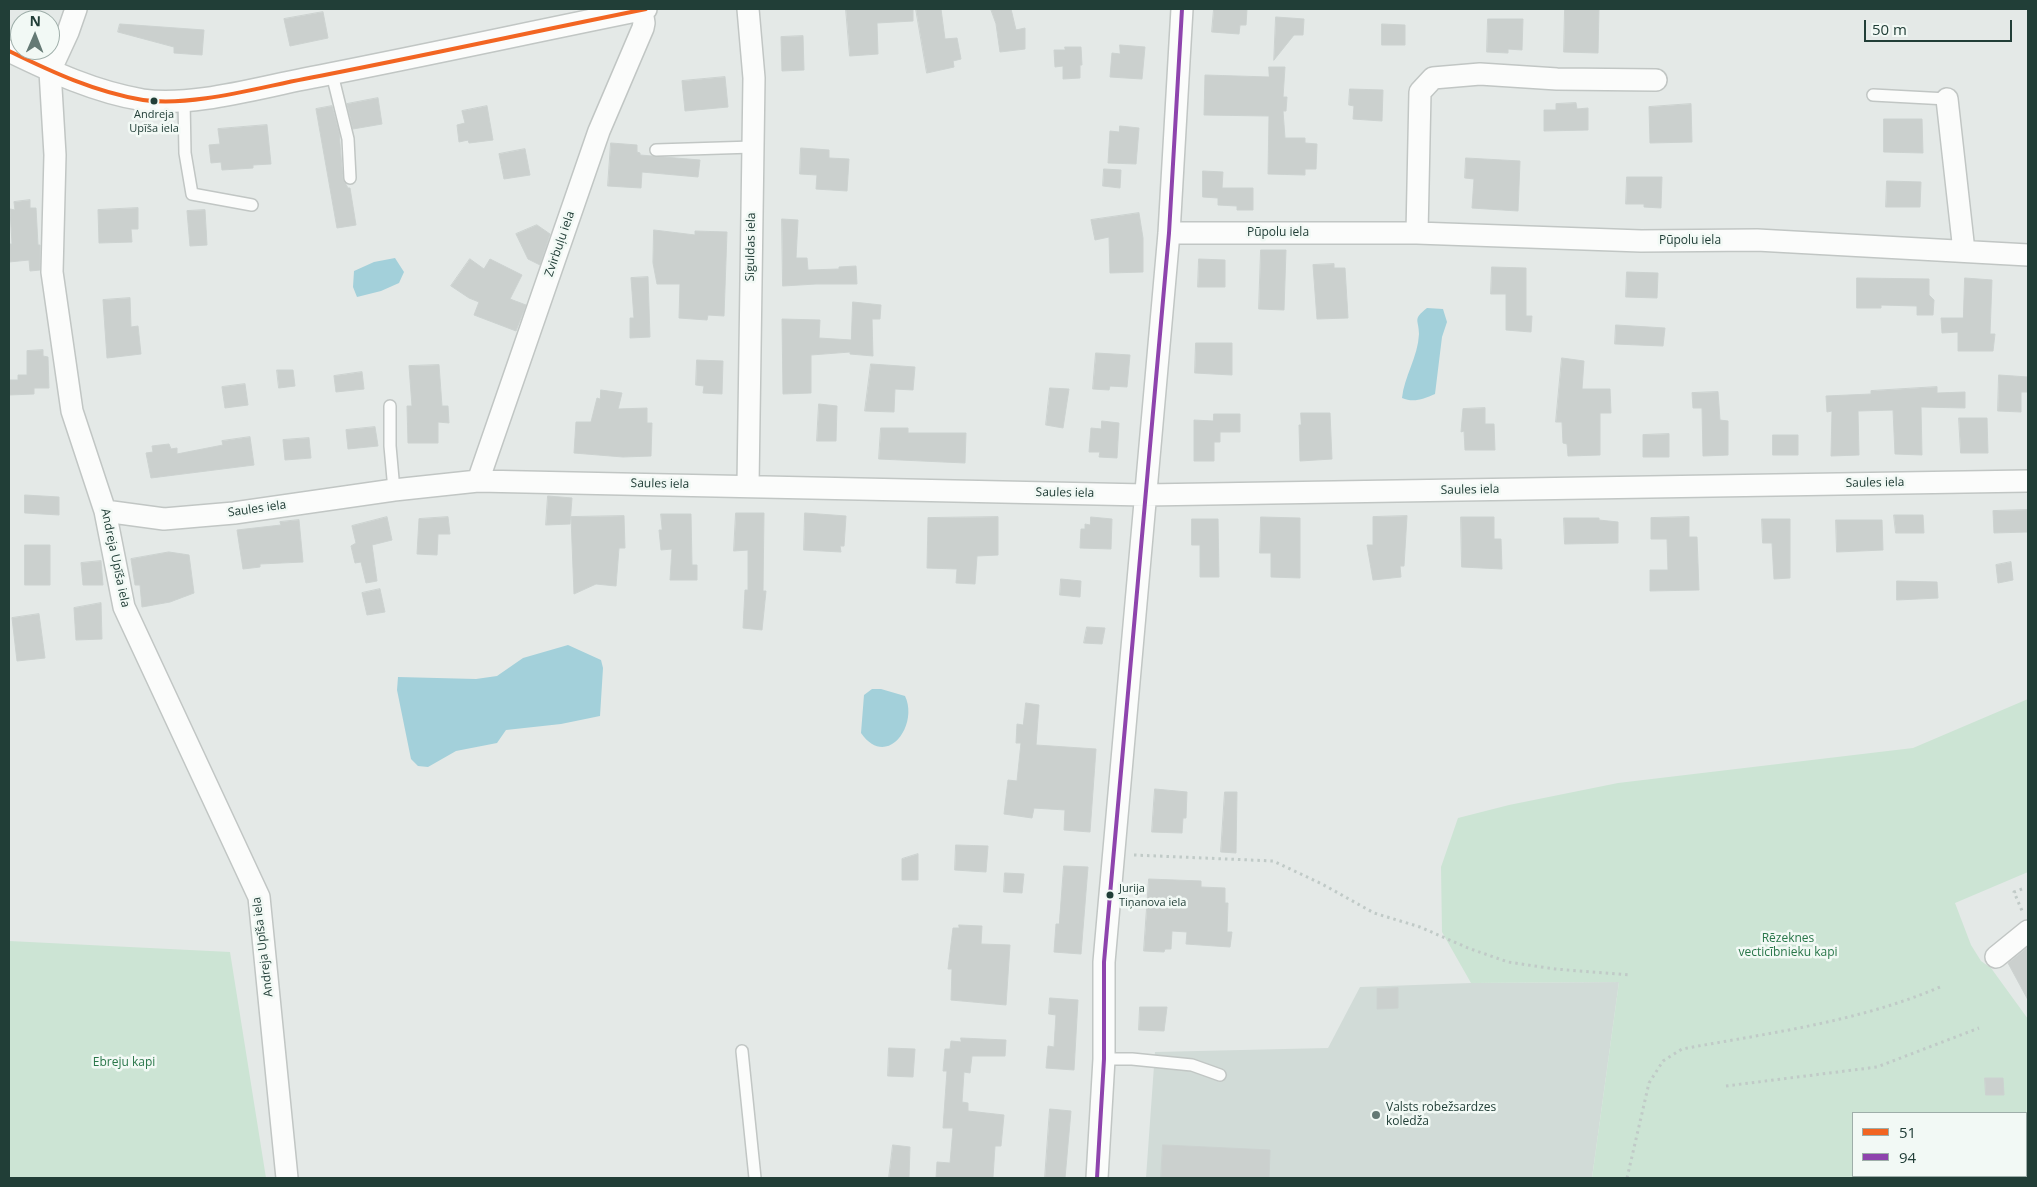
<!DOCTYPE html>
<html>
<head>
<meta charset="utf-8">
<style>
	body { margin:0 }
	#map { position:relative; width:2037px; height:1187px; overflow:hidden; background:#e4e9e7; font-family:"Open Sans",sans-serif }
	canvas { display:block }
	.frame { position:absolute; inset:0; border:10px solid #213e37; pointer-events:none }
	.legend { position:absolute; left:1852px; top:1112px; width:175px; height:65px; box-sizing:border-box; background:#f2f9f5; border:1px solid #9eaea9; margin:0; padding:6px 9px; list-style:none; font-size:15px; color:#213e37 }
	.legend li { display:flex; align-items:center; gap:10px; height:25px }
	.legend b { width:25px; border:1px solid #9eaea9 }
	.north { position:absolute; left:10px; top:10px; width:50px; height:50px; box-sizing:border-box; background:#f2f9f5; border:1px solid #9eaea9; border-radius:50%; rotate:1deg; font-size:14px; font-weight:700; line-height:20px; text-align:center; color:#213e37 }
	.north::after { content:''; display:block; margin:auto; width:18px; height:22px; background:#657a75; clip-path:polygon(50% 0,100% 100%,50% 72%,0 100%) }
	.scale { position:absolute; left:1864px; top:20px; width:148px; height:22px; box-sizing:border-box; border:2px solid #213e37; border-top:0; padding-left:6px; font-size:15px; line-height:18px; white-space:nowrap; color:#213e37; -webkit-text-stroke:4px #f2f9f5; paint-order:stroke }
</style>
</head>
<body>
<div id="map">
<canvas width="2037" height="1187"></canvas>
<div class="frame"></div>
<ul class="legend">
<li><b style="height:6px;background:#f26522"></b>51</li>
<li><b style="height:6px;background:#8e44ad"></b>94</li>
</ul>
<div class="north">N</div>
<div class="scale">50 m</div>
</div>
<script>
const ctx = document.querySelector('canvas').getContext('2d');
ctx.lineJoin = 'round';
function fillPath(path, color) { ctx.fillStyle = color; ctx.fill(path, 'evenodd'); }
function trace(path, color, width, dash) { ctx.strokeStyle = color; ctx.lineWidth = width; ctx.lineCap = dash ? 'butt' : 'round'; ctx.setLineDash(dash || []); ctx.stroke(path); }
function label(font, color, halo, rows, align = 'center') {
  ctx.font = font + ' "Open Sans",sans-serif'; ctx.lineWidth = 5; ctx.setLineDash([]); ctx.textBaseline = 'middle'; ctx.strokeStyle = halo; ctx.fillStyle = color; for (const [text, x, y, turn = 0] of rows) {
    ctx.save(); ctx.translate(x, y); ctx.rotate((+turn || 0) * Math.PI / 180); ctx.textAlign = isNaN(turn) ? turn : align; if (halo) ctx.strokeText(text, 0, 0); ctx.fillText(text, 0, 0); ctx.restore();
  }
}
const built = new Path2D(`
	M1619 982 1592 1178H1146L1155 1052 1328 1048 1360 987 1471 983Z`);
const green = new Path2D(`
	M2028 699V872L1955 903 1971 945 1981 961 1991 968 2028 1019V1178H1592L1619 982 1471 983 1442 932 1441 867 1458 818 1509 805 1618 783 1913 748ZM1853 1113H2026V1176H1853Z
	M9 941 230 952 266 1178H9Z`);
const water = new Path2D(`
	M395 258 404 272 399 283 381 291 357 297 353 287 354 271 374 262Z
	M1427 308 1443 309 1447 322 1442 337 1435 394C1423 399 1414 403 1402 398 1404 377 1418 357 1419 334 1419 319 1412 320 1427 308Z
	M568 645 601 660 603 668 600 716 561 724 506 730 497 743 456 751 428 767 418 766 411 759 397 690 398 677 476 679 497 676 523 658Z
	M872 689H881L905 696C919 725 887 770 861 733L864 695Z`);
const building = new Path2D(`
	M846 9H913V21L877 23 878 54 850 56Z
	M916 9H941L945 39 957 38 961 59 953 61 954 67 927 73Z
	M991 9H1011L1016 30 1025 28V49L1000 52 996 24Z
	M1214 9H1247L1246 25H1240L1239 34 1212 32Z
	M1565 9H1599L1598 53 1564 52Z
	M323 12 328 38 290 46 284 19Z
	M1276 17 1304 19 1303 35H1294L1274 60Z
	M1488 19H1523L1522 50 1508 49V53L1487 52Z
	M120 24 204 30 202 55 174 53V47L118 32Z
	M1382 24 1405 25V45H1382Z
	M803 36 804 70 782 71 781 37Z
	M1120 45 1145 47 1142 79 1110 77 1112 53 1120 54Z
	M1065 47H1081L1082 65H1080V78L1063 79V66L1055 67 1054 50H1065Z
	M1269 67H1285L1283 97H1287L1286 111H1283L1285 138H1305V143L1317 144 1316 169H1305V175L1268 174 1269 116 1204 115 1205 75 1269 77Z
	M725 77 728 107 685 111 682 81Z
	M1350 89 1383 90 1382 121 1353 119 1354 106 1349 105Z
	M378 98 382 124 353 129 347 104Z
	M1576 103 1577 109 1588 108V130L1544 131V110H1556V104Z
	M1691 104 1692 142 1650 143 1649 107Z
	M332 106 339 132 343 179 348 188H350L356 225 337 228 316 109Z
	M487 106 493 140 469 143 468 140 459 142 457 125 465 123 462 111Z
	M1884 119H1922L1923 153 1884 152Z
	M267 125 271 164 253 165V168L222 170 221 162 211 163 209 145 220 144 218 129Z
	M1120 126 1139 128 1136 164 1108 163 1110 131 1119 132Z
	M611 143 637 145V152L640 153V155L700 160 698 177 642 172 641 188 608 186Z
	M801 148 829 150V158L849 159 847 191 816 189 817 175 800 174Z
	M525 149 530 175 504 179 499 154Z
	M1466 158 1520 161 1518 211 1472 208 1474 179 1465 178Z
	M1104 169 1121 170 1120 188 1103 186Z
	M1203 171 1223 172 1222 188H1253V210H1237V206L1218 205V198L1203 197Z
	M1627 177H1662L1661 208 1644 207V204H1626Z
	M1887 181 1921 182 1920 207H1886Z
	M30 200V208H36L38 245H40V270L30 271 29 260 9 262V244H12L10 209 15 210 14 202Z
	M138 208V229H131L132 242 99 243 98 210Z
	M205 210 207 245 190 246 187 211Z
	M1139 213 1143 238V272L1110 273 1109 237 1095 240 1091 220Z
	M782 219 798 220 796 258H807L808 270 839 269V267L856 266 857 284H816L783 286Z
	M537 225 550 234 540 265 528 259 516 234Z
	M654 230 695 235V231L727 232 724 316 708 315 707 320 679 318 680 284H657L653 263Z
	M1261 250H1286L1284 310 1259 309Z
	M470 259 484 269 490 259 522 275 510 299 526 305 516 331 474 315 479 302 469 298 451 286Z
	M1199 259 1225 260V287H1198Z
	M1334 264V268H1345L1348 318 1317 319 1313 265Z
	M1492 267 1526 268V316H1532L1531 332 1506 330V294H1491Z
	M1627 272 1658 273 1657 298 1626 297Z
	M648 277 650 337 630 338V318H634L631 278Z
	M1857 278 1929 279V295L1934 300 1933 315H1917V306L1881 305V308H1857Z
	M1965 278 1992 280 1990 334H1995L1993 351H1958V332L1942 333 1941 318H1963Z
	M130 298 131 327 138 326 141 354 107 358 103 300Z
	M853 302 881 305 880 319H872L873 356 850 354V352L811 355V393L783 394 782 319 820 320 819 338 851 340Z
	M1616 325 1665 328 1663 346 1615 344Z
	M1196 343H1232V375L1195 373Z
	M43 350V356L48 357 49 388H34V394L9 395V380H18V375H27V351Z
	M1096 353 1130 355 1127 387 1110 386 1109 390 1093 389Z
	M1562 358 1584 361 1582 389H1610L1611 413H1600V455L1568 456 1567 444 1563 443 1562 422H1556Z
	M697 360 723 361 722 394 703 393 704 386 696 385Z
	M871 364 915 367 913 390 895 389 894 412 865 411Z
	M439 365 442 406H448L449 423 438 422V443H408L407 406H412L409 366Z
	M277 370H293L295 386 279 388Z
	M362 372 364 389 336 392 334 376Z
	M1999 375 2028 377V392H2021V412L1998 411Z
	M245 384 248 405 225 408 222 387Z
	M1937 387V393L1965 392V408L1921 407 1922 455 1895 454 1893 410 1858 411 1859 455 1831 456 1832 411 1827 412 1826 396 1871 394V391Z
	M1050 388 1069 389 1063 428 1046 425Z
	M601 390 622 393 618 409 647 408V423H652L651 456 623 457 574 453 576 422H591L597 398 600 399Z
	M1718 392 1720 420 1728 421V455L1703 456 1702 408H1693L1692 393Z
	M819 404 837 406 836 441H817Z
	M1485 408V424H1494L1495 450H1465L1464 431 1461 432 1463 409Z
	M1301 413H1330L1332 459 1300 461 1299 425H1301Z
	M1214 414H1240V432H1220V442H1214V461H1194V420L1213 421Z
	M1959 418H1987L1988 453H1961Z
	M1102 421 1119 423 1117 458 1099 457 1100 452H1089L1091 428 1101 429Z
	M375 427 378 446 348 449 346 430Z
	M881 428H908V433H966L965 463 879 459Z
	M1669 434V457H1643V435Z
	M1773 435H1798V455H1773Z
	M250 437 254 465 151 478 146 453 153 452 152 446 169 444 171 449 177 448V454L223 445 222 441Z
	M309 438 311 458 285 460 283 440Z
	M25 495 59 497V515L25 513Z
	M548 496 572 498 570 524 546 525Z
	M2027 510V532L1994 533 1993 511Z
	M736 513H764L763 591H766L762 630 743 628 745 590H748V550L734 551Z
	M805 513 846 516 844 546H840L841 552 804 550Z
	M661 514H691L692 565H697V580H670L672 549 661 550 659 530H662Z
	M1894 515H1923L1924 533H1896Z
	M624 516 625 548H619L616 586 596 584 574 594 571 517Z
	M1407 516 1404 566H1400L1401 577 1373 580 1367 545H1373V517Z
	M387 517 392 540 372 545 377 581 366 583 361 562 355 563 351 546 356 543 352 526Z
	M448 517 450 534H438L437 555 417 554 419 519Z
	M998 517V555L977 556 975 584 956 583 957 569 927 568 928 518Z
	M1091 517 1112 519 1111 549 1080 548 1081 529H1085V524L1090 525Z
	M1261 517 1300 518V578L1271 577V553H1260Z
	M1461 517H1494V539H1501L1502 569 1462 567Z
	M1689 517V537H1697L1699 590 1650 591V570H1668L1667 539H1651V518Z
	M1564 518H1599V520L1618 522V543L1565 544Z
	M1192 519H1218L1219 577H1200V545H1192Z
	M1762 519H1790V578L1774 579 1772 543H1763Z
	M299 520 303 562 260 564V567L243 569 237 530 281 525 280 522Z
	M1836 520H1882L1883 550 1837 552Z
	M25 545H50V585H25Z
	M169 552 189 555 194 593 170 602 142 607 140 585H135L131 559Z
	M101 561 103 585H83L81 563Z
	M2011 562 2013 580 1998 583 1996 565Z
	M1061 579 1081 581 1080 597 1060 595Z
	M1897 581 1937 582 1938 598 1897 600Z
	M380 589 385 612 367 615 362 593Z
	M101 603 102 639 76 640 74 608Z
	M39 614 45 658 17 661 12 618Z
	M1087 627 1105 628 1102 644 1084 643Z
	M1026 703 1039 705 1036 745 1096 749 1090 832 1064 830 1065 810 1034 808 1032 818 1004 814 1008 780 1017 781 1021 743H1016L1017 724 1023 725Z
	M1155 789 1187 792 1186 818H1183L1182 833 1152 832Z
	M1225 792H1237L1236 853 1221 852Z
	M956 845 988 846 986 872 955 870Z
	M918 854V880H902V859Z
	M1064 866 1088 867 1081 954 1054 952 1056 924H1059Z
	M1005 873 1024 874 1022 893 1004 892Z
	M1149 879 1201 881V887L1225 888V903H1228L1227 932H1232L1230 947 1186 944 1187 932 1172 931 1171 949H1165L1164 952 1144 951Z
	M959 925 982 926 981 944 1010 945 1006 1005 951 1000 952 969H948L953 928H959Z
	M2028 947V1000L2008 963Z
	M1398 988V1008L1377 1009V989Z
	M1050 998 1078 1000 1074 1070 1046 1068 1048 1046 1054 1047 1056 1015 1049 1014Z
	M1140 1007H1167L1164 1031 1139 1030Z
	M961 1038 1006 1040 1005 1056H972L970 1073 964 1072 962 1102 968 1103V1111L1004 1115 1001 1146H995L993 1177 989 1178H936L937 1162 950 1163 953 1128H943L947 1071H943L945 1049H950L951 1041 961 1042Z
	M889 1048 915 1049 913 1077 888 1076Z
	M1985 1078H2003L2004 1095H1986Z
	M1050 1109 1071 1111 1065 1178H1045Z
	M893 1145 910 1147 909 1178H889Z
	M1163 1145 1270 1150 1269 1178H1161Z`);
const path = new Path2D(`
	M1134 855 1273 861 1322 884 1374 913 1420 927 1468 948 1508 962 1555 969 1631 975
	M2022 889 2014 892 2023 913
	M1726 1086 1877 1067 1979 1028
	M1627 1178 1649 1083 1663 1061 1682 1049C1769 1033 1858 1022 1940 987`);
const lane = new Path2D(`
	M332 74 348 139 350 178
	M1873 95 1947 99
	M184 100 185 153 192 194 252 205
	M656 150 753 147
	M390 406V446L394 490
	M742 1051 755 1178
	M1104 1059H1132L1192 1065 1220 1075`);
const street = new Path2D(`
	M76 9 68 32 50 71 55 155 52 272 72 411 105 511 124 607 259 897 287 1178
	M9 51C52 72 95 92 143 100 191 107 257 88 304 79 418 57 532 32 646 9
	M1947 99 1964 251
	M1169 233H1417L1641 241 1757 240 2028 255
	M1417 233 1420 92 1433 78 1480 74 1557 79 1656 80
	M478 481 599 131 643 28 644 23 642 10
	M748 485 754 78 748 9
	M105 511 164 519 234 513 394 490 478 481 1145 495 2028 481
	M1996 957 2028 931
	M1097 1178 1104 1059V962L1169 233 1182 9`);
const bus1 = new Path2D(`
	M9 51C52 72 95 92 143 100 191 107 257 88 304 79 418 57 532 32 646 9`);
const bus2 = new Path2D(`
	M1097 1178 1104 1059V962L1169 233 1182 9`);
const markers = [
	[154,101,4.5,"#213e37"],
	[1110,895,4.5,"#213e37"],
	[1376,1115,5,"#657a75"]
];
const busNames = [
	["Andreja",154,115],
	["Upīša iela",154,129],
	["Jurija",1119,889,"left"],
	["Tiņanova iela",1119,903,"left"]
];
const streetNames = [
	["Pūpolu iela",1278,233],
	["Pūpolu iela",1690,241],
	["Zvirbuļu iela",560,244,-71],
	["Siguldas iela",751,247,-89],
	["Saules iela",1875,483,-1],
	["Saules iela",660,484,1],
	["Saules iela",1470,490,-1],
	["Saules iela",1065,493,1],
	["Saules iela",257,509,-8],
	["Andreja Upīša iela",115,558,78],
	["Andreja Upīša iela",263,947,-97]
];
const parkNames = [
	["Rēzeknes",1788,939],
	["vecticībnieku kapi",1788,953],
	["Ebreju kapi",124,1063]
];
const poiNames = [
	["Valsts robežsardzes",1386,1108],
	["koledža",1386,1122]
];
fillPath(built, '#d1dbd7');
fillPath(green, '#cce4d4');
fillPath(water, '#a3d0da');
fillPath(building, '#cbd0ce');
trace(building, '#ccd2d0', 1);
trace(lane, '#c1c6c4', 14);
trace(street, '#c1c6c4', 24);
trace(path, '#c0cac7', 3, [2.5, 4]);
trace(lane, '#fbfcfb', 11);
trace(street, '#fbfcfb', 21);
trace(bus1, '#f26522', 4);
trace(bus2, '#8e44ad', 4);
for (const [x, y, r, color] of markers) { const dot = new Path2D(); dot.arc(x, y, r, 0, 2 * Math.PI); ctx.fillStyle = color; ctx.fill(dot); trace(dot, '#f2f9f5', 2); }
label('11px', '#213e37', '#f2f9f5', busNames);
label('12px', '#213e37', '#f2f9f5', streetNames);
label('12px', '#297649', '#f2f9f5', parkNames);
label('12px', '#213e37', '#f2f9f5', poiNames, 'left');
</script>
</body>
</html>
